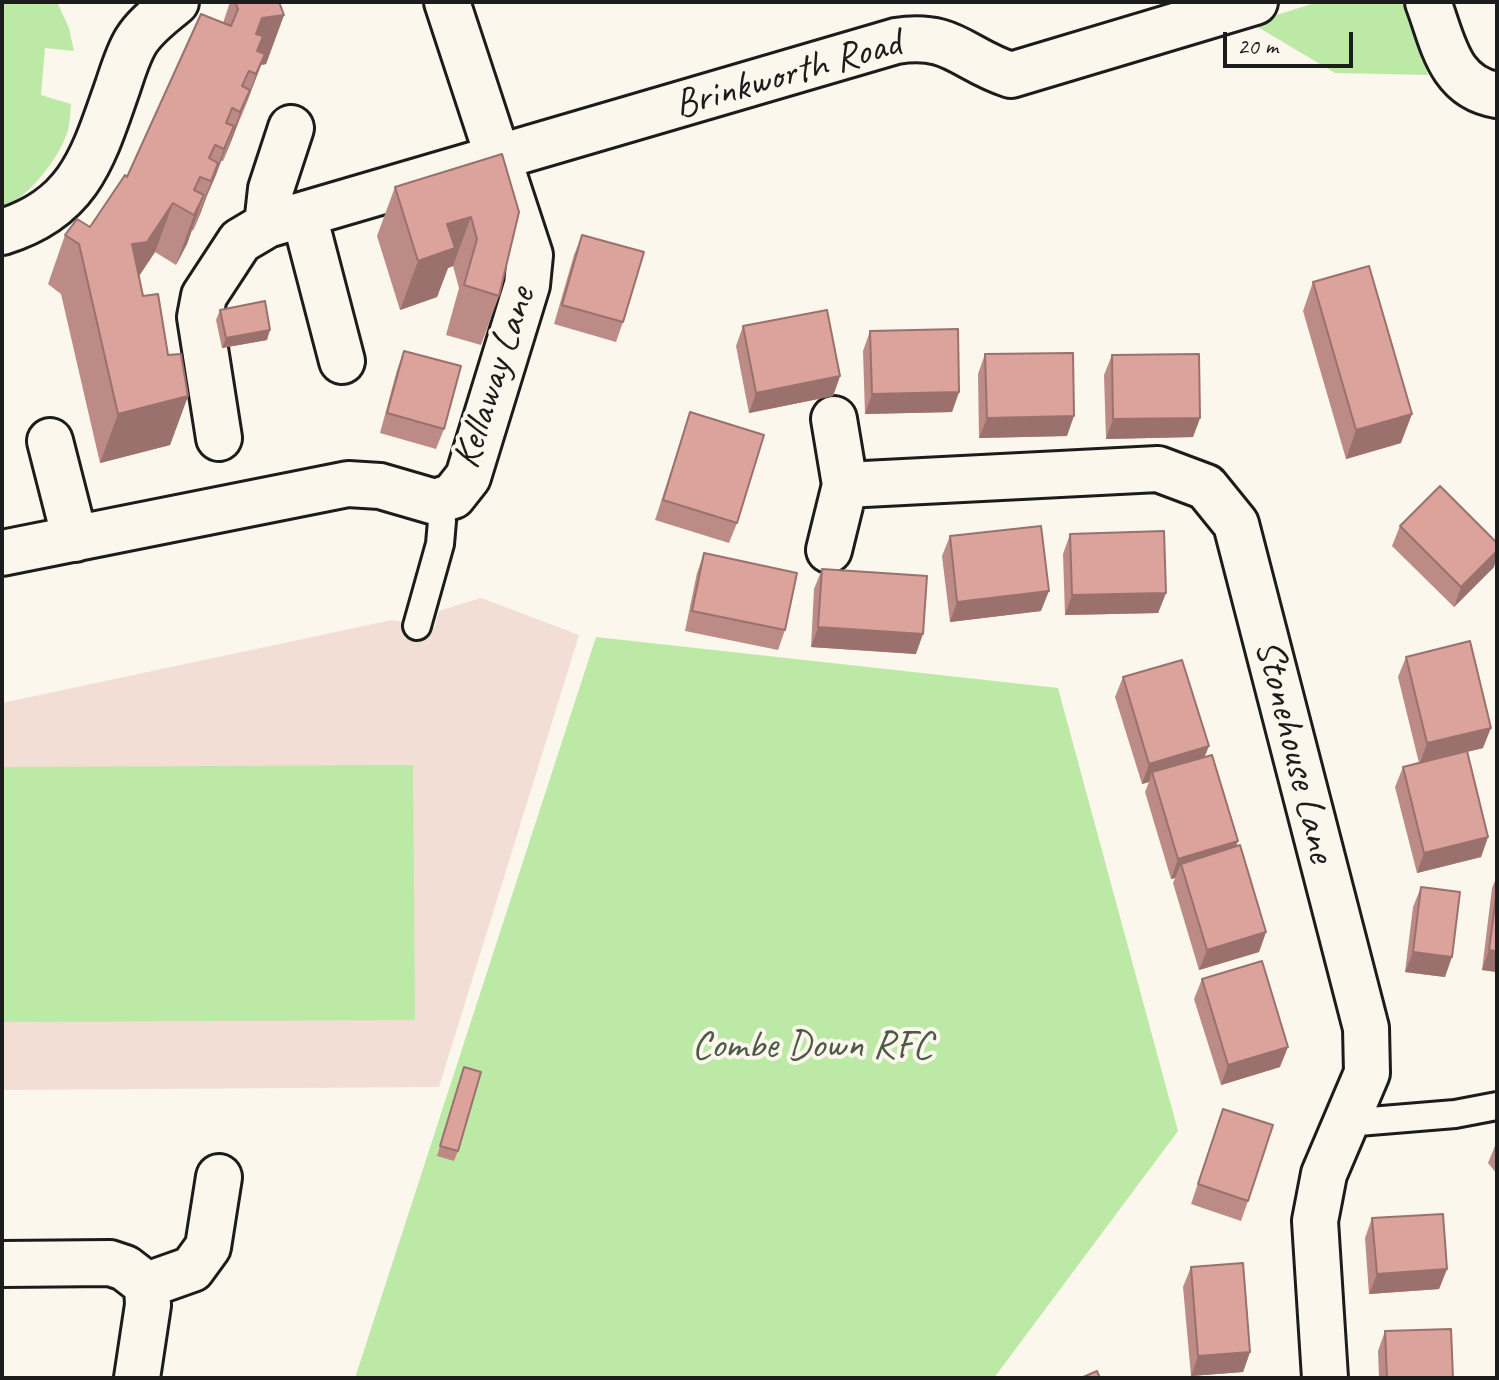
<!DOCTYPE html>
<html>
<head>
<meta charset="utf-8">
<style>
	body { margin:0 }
	#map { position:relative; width:1499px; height:1380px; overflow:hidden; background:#fbf7ec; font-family:Caveat,sans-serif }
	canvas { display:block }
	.frame { position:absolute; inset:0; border:4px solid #1c1c1c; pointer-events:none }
	.scale { position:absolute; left:1223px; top:32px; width:130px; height:36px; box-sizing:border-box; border:4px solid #1c1c1c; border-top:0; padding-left:10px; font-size:24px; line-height:28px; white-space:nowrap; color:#1c1c1c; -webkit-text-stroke:6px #fbf7ec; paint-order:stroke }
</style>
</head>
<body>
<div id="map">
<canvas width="1499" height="1380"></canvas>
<div class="frame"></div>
<div class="scale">20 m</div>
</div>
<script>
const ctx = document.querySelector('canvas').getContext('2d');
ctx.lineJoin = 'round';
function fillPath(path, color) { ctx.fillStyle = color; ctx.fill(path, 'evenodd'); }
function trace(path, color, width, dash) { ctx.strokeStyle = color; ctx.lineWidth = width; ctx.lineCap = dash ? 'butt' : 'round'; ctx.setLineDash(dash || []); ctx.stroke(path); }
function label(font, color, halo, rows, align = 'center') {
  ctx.font = font + ' Caveat,sans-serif'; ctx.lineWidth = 8; ctx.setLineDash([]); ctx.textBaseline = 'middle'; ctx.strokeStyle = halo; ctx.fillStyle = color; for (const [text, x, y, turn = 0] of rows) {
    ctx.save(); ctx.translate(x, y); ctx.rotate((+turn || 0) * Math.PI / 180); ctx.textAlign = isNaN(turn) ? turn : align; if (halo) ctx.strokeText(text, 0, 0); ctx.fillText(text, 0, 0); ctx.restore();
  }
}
const built = new Path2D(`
	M481 598 579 635 439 1087 2 1090V703L392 620 434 628 439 611Z`);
const green = new Path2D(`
	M2 2H57L69 28 74 51 45 48 41 95 71 104C70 114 70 127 66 136 56 163 28 195 4 209L2 203Z
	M1318 2H1405L1428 75 1335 73 1251 23Z
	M596 637 1058 688 1178 1131 994 1378H355Z
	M413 765 415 1020 2 1022V767Z`);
const lane = new Path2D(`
	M417 626 440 544 442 521 435 502
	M1346 1123 1455 1114 1497 1106`);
const street = new Path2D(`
	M1428 2C1443 41 1448 87 1497 95
	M304 215 342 361
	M267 225 271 189 291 128
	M2 232C80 208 93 157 118 86 123 71 128 54 136 41 146 25 162 14 176 2
	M219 438 200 317 204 296 240 241 267 225 896 41C952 32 962 59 1011 75L1255 2
	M50 441 75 539
	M845 485 1158 469 1206 487 1236 524 1366 1028 1367 1073 1324 1174 1315 1221 1325 1378
	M829 550 845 485 834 419
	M2 553 348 484 380 486 435 502 453 496 468 477 527 285 530 255 447 2
	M2 1264 110 1263 125 1268 147 1285 148 1305 137 1378
	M147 1285 192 1269 208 1247 219 1177`);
const wall = new Path2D(`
	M230 2H279L284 15 266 64 261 65 232 139 223 161H221L193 231 192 230 187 244 176 265 155 252 139 276 143 296 168 355 188 396 170 445 100 463 61 294 48 284 65 235 90 227 127 177 223 23Z
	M502 154 499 296 481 345 446 335 459 288 453 266 448 268 437 297 400 310 377 236 395 187Z
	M582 235 623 322 616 342 554 324 574 255Z
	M1313 282 1401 443 1346 459 1303 311Z
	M220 310 267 340 222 348 216 320Z
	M743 326 840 376 833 396 749 413 736 346Z
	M870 331 959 392 952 412 865 414 863 351Z
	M404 351 444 429 436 449 380 433 397 370Z
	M985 354 1067 436 979 438 978 374Z
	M1112 355 1200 418 1193 437 1106 439 1104 375Z
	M690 412 737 523 729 543 655 520Z
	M1400 526 1494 567 1454 607 1392 546Z
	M1070 534 1166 593 1158 613 1065 615 1063 554Z
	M950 536 1041 611 950 622 942 556Z
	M704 553 785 630 778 650 685 631 697 573Z
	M822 569 916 654 811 647 814 589Z
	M1406 657 1483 748 1467 752 1488 837 1481 857 1417 873 1395 787 1403 767 1419 763 1398 677Z
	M1123 677 1205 757 1266 932 1259 952 1199 970 1173 883 1175 878 1171 879 1145 792 1149 782 1142 784 1115 697Z
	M1497 876V972L1482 970 1492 888Z
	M1421 887 1445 977 1405 972 1413 907Z
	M1202 979 1280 1067 1221 1085 1194 999Z
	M464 1067 458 1151 454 1161 437 1156Z
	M1223 1109 1248 1201 1241 1221 1191 1204Z
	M1497 1141V1174L1488 1163Z
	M1372 1218 1447 1269 1439 1289 1369 1294 1365 1238Z
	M1191 1267 1250 1352 1243 1372 1191 1376 1183 1287Z
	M1385 1331 1453 1378H1379L1378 1351Z`);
const shadedWall = new Path2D(`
	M284 15 266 64 261 65 239 123 256 74 244 67 262 18Z
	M250 90 232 139 223 161 240 112Z
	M234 126 216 175 206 198 224 149Z
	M218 163 201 212 193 231 211 181Z
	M204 195 187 244 176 265 194 215Z
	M173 203 155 252 129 291 132 244Z
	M471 217 453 266 448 268 437 297 400 310 418 261 447 224Z
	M270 330 267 340 222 348 226 338Z
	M840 376 833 396 749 413 756 393Z
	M959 392 952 412 865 414 872 394Z
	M188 396 170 445 100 463 118 414Z
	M1412 414 1401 443 1346 459 1356 430Z
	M1074 416 1067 436 979 438 987 418Z
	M1200 418 1193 437 1106 439 1113 419Z
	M1497 551V557L1494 567 1454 607 1461 587Z
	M1049 591 1041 611 950 622 957 602Z
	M1166 593 1158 613 1065 615 1072 595Z
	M818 627 923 634 916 654 811 647Z
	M1491 728 1483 748 1420 763 1427 743Z
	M1209 746 1201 766 1152 772 1149 782 1142 784 1149 764Z
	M1488 837 1481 857 1417 873 1424 853Z
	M1238 841 1231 861 1181 864 1175 878 1171 879 1178 859Z
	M1266 932 1259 952 1199 970 1207 950Z
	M1489 950 1497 951V972L1482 970Z
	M1413 952 1452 957 1445 977 1405 972Z
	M1288 1047 1280 1067 1221 1085 1228 1065Z
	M1447 1269 1439 1289 1369 1294 1377 1274Z
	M1250 1352 1243 1372 1191 1376 1198 1356Z`);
const building = new Path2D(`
	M235 2H279L284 15 262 18 256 34 263 36 257 51 265 54 256 74 249 71 242 86 250 90 240 112 232 108 226 123 234 126 224 149 215 145 209 158 218 163 211 181 200 177 194 190 204 195 194 215 173 203 147 242 132 244 143 296 158 294 168 355 181 354 188 396 118 414 79 244 65 235 77 219 90 227 125 175 127 177 201 14 231 26 238 9Z
	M502 154 519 212 499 296 464 285 477 239 471 217 447 224 455 248 418 261 395 187Z
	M582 235 644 252 623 322 562 305Z
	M1369 266 1412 414 1356 430 1313 282Z
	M265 301 270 330 226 338 220 310Z
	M827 310 840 376 756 393 743 326Z
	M958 329 959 392 872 394 870 331Z
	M404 351 461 366 444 429 387 413Z
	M1073 353 1074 416 987 418 985 354Z
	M1199 354 1200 418 1113 419 1112 355Z
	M690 412 764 435 737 523 663 500Z
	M1440 486 1497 543V551L1461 587 1400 526Z
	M1041 526 1049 591 957 602 950 536Z
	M1164 531 1166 593 1072 595 1070 534Z
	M704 553 797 573 785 630 692 611Z
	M822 569 927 576 923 634 818 627Z
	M1470 641 1491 728 1427 743 1406 657Z
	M1182 660 1209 746 1149 764 1123 677Z
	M1467 751 1488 837 1424 853 1403 767Z
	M1212 755 1238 841 1178 859 1152 772Z
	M1240 845 1266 932 1207 950 1181 864Z
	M1421 887 1460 892 1452 957 1413 952Z
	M1497 889V951L1489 950Z
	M1262 961 1288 1047 1228 1065 1202 979Z
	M464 1067 481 1072 458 1151 440 1146Z
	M1223 1109 1273 1125 1248 1201 1198 1184Z
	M1443 1214 1447 1269 1377 1274 1372 1218Z
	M1243 1263 1250 1352 1198 1356 1191 1267Z
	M1451 1329 1453 1378H1387L1385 1331Z
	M1097 1371 1100 1378H1081Z`);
const streetNames = [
	["Brinkworth Road",788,75,-16],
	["Kellaway Lane",495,378,-72],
	["Stonehouse Lane",1294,751,76]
];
const parkNames = [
	["Combe Down RFC",812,1047]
];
fillPath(built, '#f2ded4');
fillPath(green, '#bde9a7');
trace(lane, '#1c1c1c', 32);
trace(street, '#1c1c1c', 50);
trace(lane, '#fbf7ec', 26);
trace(street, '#fbf7ec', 44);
fillPath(wall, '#bd8b86');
fillPath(shadedWall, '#9a716d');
fillPath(building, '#dca29c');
trace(building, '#9a716d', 2);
label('40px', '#1c1c1c', '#fbf7ec', streetNames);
label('40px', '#4c5a46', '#fbf7ec', parkNames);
</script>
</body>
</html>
